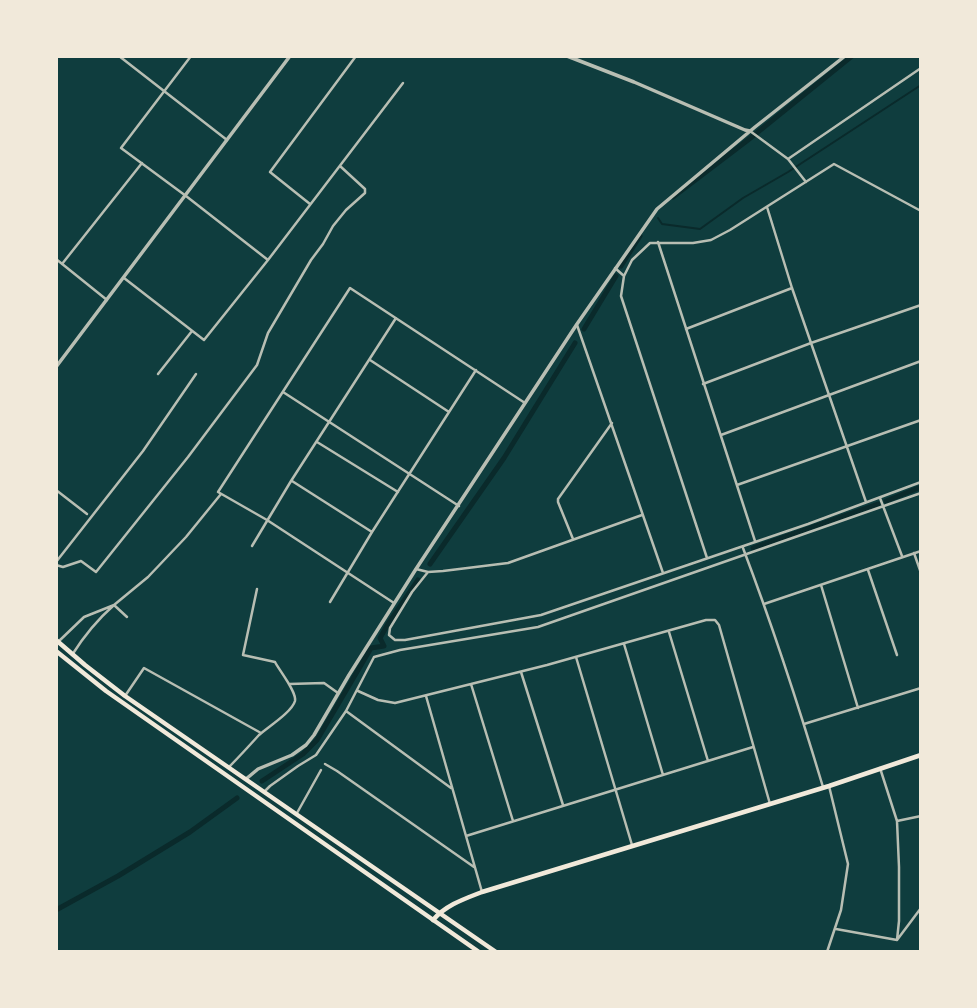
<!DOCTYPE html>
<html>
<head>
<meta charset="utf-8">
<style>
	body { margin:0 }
	#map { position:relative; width:977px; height:1008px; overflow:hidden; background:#0f3d3e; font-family:Inter,sans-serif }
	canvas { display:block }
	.frame { position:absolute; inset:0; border:58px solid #f1e9da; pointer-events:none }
</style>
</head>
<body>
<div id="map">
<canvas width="977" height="1008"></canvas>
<div class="frame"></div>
</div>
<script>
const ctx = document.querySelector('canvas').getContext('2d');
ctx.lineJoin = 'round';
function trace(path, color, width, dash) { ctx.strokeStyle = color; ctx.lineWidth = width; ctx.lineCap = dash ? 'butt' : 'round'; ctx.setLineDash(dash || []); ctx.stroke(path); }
const stream = new Path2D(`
	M658 218 662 224 700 229 743 198 788 172 921 85`);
const canal = new Path2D(`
	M673 197 748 140 852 56
	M621 266 640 236
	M584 329 616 276
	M886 501 921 487
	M753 548 878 504
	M430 564 504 458 575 343
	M262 781 303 754 317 740 371 648 384 646 380 638 388 624 418 580
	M56 910 118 876 190 832 237 798`);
const minor = new Path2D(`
	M119 56 227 140
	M191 56 121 148 186 196 268 260
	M750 131 788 159 806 182
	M788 159 921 68
	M310 204 270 172 356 56
	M767 207 792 288 866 502
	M658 242 755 541
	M56 259 107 300
	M62 264 142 163
	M615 268 624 276 621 296 707 558
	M624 276 632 260 650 243H693L711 240 730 230 834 164 921 211
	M124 278 204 340 268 260 403 83
	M577 325 663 573
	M686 329 792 288
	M370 360 449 412
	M158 374 192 331
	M703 384 811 343 921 305
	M283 392 459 506
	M721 435 921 361
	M317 442 398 492
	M292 481 372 532
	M737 485 921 420
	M56 490 87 514
	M880 498 902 556
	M573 539 558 502V499L612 423
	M252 546 291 481 396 318
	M743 548C773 627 799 707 823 787
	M914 553 921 573
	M56 562 143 451 196 374
	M56 565 63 567 81 561 96 572 188 457 257 365 268 333 311 260 323 244 333 226 346 210 365 193V189L340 166
	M416 569 428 572 443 571 508 563 642 515
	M868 570 897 655
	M428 572 412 592 390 628 389 635 395 640H405L541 615 808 524 921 482
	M821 585 858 708
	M330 602 372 532 476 370
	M394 603 267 520 218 492 350 288 525 403
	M764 604 921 551
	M669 632 708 761
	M58 642 84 617 114 605 148 577 186 537 221 494
	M624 644 663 775
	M72 655C84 636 97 620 114 605L127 617
	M576 657 632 845
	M521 672 563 805
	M289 684 324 683 338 693
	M471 684 513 821
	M358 691 378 700 395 703 547 665 706 620H715L719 625 770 804
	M125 696 144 668 261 733
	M426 696 482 892
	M346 711 451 788
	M804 724 921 688
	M325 764 337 771 474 867
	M229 767C239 757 249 746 259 735 268 727 292 712 295 701 297 692 279 670 275 662L243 655 257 589
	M880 768 897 821 899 867V921L897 940
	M264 792 270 786 298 766 316 755 346 711 374 657 400 650 538 627 921 493
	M297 813 321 770
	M897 821 921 816
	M466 836 753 747
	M836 929 897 940 921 908
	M827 952 841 910 848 864 829 786`);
const tertiary = new Path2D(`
	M567 56 634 82 745 130 750 131
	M56 367 290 56
	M246 779 258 769 292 755 306 745 314 735 349 675 416 569 577 324 657 209 755 127 845 56`);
const secondary = new Path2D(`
	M433 920C446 905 464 899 482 892L829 786 921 755`);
const primary = new Path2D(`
	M56 640 85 665 125 696 496 952
	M56 651 106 691 479 952`);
trace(stream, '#0a2a2b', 2);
trace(canal, '#0a2a2b', 5);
trace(minor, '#b8beb3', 2.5);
trace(tertiary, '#b8beb3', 3.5);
trace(secondary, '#f1e9da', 4.5);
trace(primary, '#f1e9da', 4.5);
</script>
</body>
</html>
